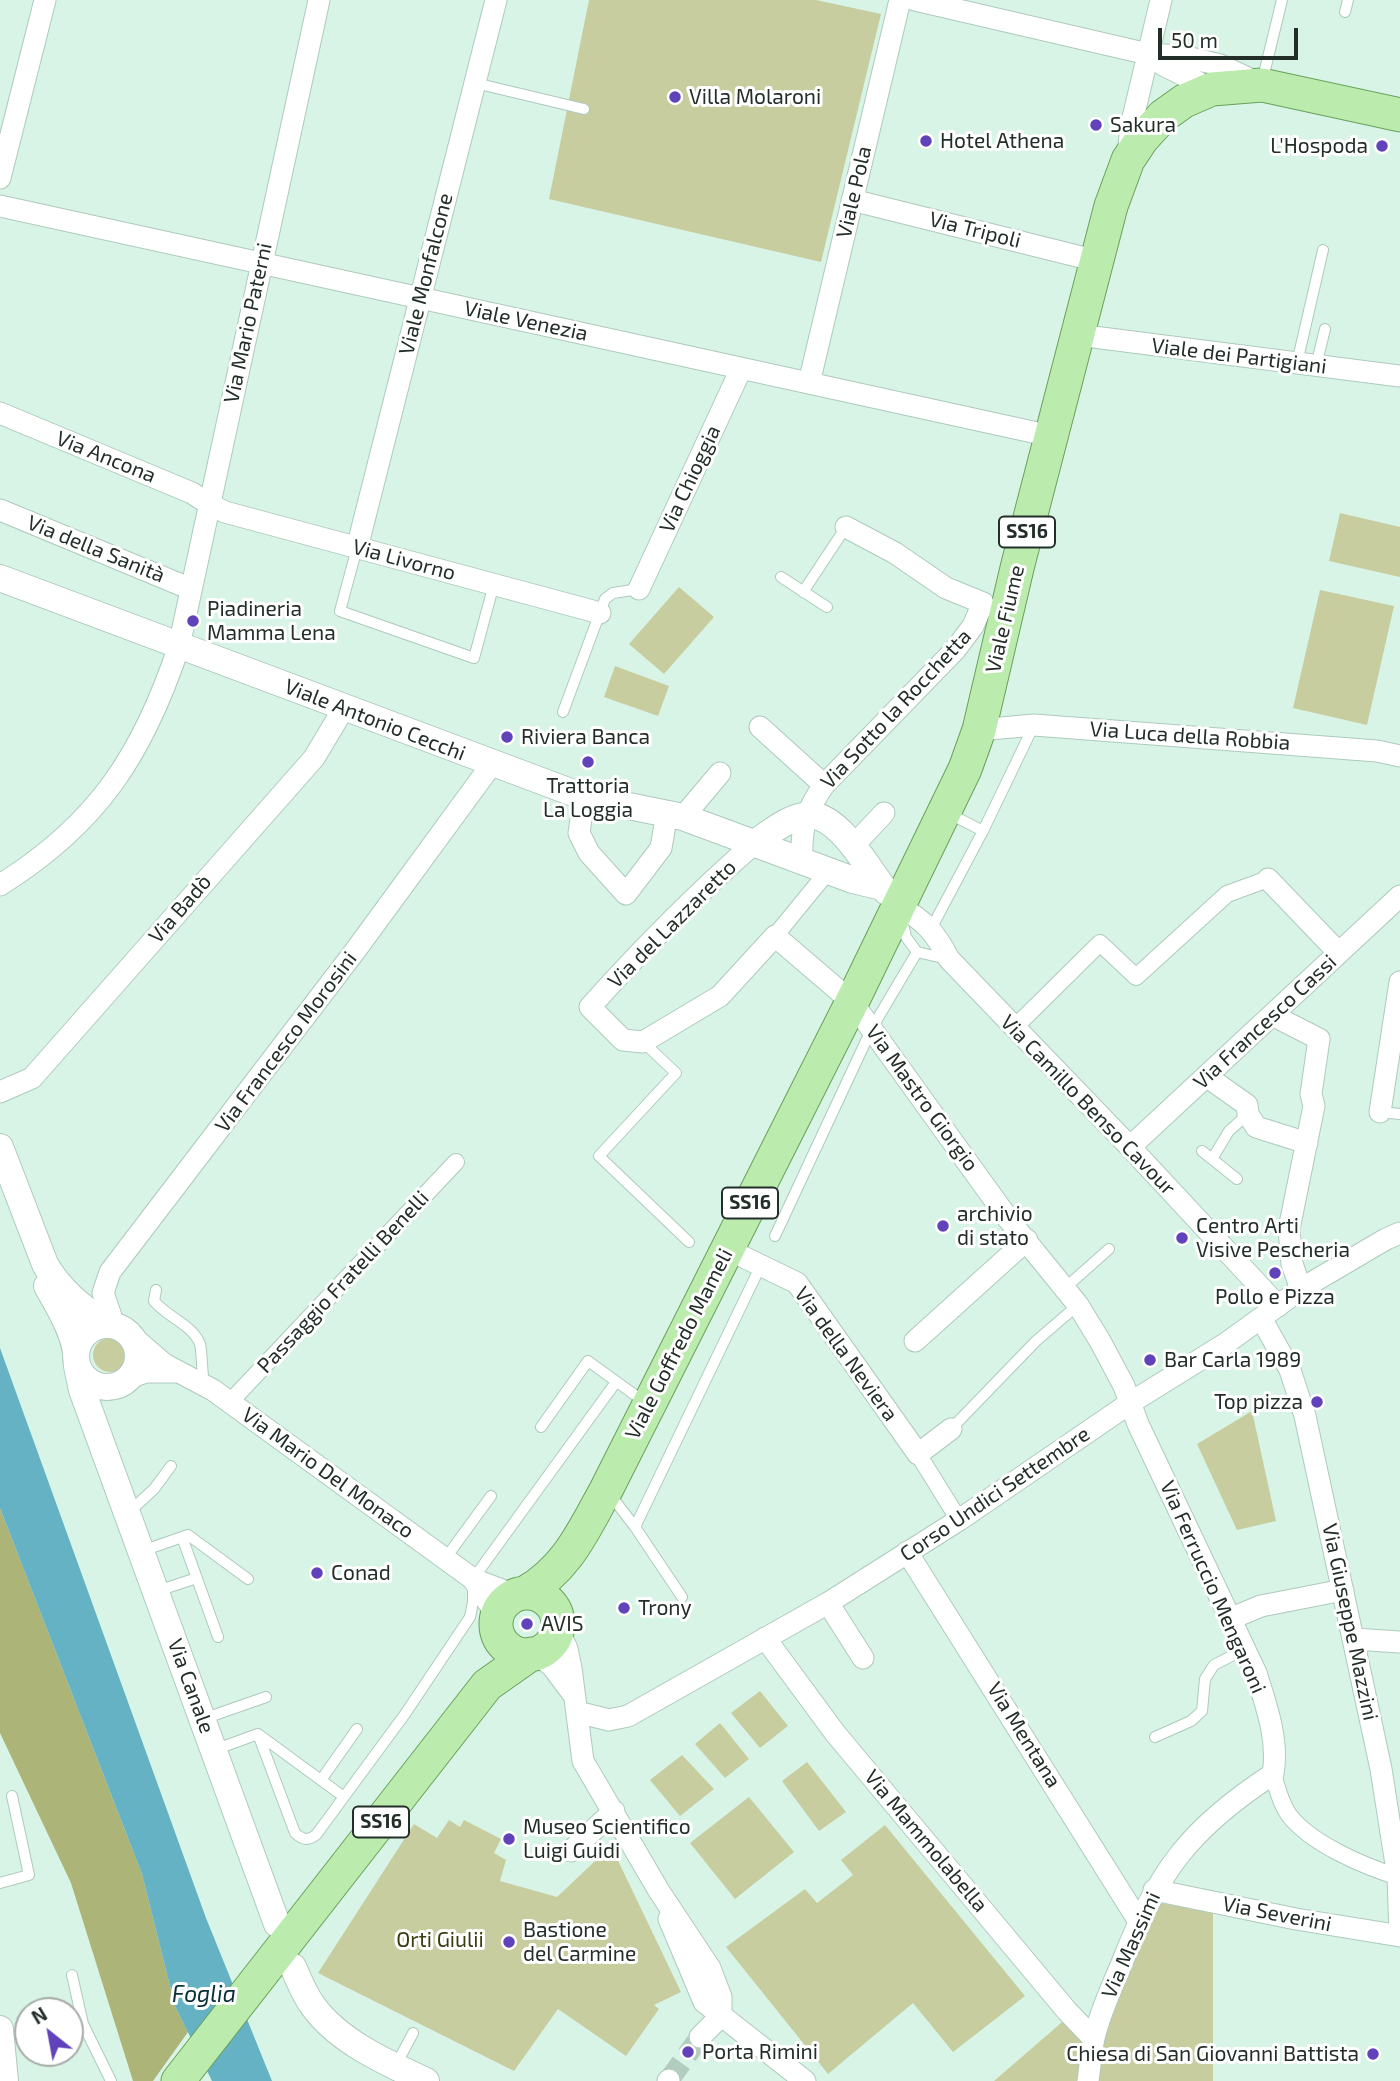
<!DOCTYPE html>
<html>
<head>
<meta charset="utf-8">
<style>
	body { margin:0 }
	#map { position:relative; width:1400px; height:2081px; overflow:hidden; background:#d7f4e6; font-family:"Exo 2",sans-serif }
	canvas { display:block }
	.north { position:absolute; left:14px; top:1997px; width:70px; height:70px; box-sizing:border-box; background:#fff; border:2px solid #a7aba9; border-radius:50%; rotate:329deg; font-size:19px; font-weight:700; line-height:28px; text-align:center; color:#232e28 }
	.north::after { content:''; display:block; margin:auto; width:24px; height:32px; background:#6042ba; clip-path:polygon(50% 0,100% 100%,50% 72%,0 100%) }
	.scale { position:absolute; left:1158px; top:28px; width:140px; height:32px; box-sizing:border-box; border:4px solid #232e28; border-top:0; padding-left:9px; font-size:21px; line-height:24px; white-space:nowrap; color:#232e28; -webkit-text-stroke:5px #fff; paint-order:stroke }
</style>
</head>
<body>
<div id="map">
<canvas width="1400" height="2081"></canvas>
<div class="north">N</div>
<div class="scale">50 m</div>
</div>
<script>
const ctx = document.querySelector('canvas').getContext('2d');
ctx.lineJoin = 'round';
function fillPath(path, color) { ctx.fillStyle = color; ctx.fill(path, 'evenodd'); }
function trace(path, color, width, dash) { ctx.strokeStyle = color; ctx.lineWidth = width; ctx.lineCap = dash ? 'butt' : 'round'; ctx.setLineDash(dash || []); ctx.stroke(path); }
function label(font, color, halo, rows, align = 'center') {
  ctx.font = font + ' "Exo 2",sans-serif'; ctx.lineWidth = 6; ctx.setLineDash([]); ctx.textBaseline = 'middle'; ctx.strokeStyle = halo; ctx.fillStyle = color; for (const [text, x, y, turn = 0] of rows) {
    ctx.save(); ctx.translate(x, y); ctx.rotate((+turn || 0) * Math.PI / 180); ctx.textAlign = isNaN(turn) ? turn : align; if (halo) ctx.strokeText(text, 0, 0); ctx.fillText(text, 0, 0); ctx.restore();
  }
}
const green = new Path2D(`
	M589 0H816L881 14 821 262 549 199Z
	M1340 513 1400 527V577L1329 561Z
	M679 587 714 617 664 674 629 644Z
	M1320 590 1394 606 1367 725 1293 708Z
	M615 666 669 686 658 716 604 697Z
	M93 1355a17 17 0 1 1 34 0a17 17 0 1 1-34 0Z
	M1252 1411 1276 1521 1237 1530 1197 1444Z
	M760 1691 788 1726 760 1748 731 1713Z
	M720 1723 749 1759 725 1778 695 1744Z
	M682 1755 714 1789 680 1816 650 1780Z
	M807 1762 846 1812 819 1831 782 1781Z
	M749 1797 794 1852 735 1899 690 1843Z
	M449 1820 460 1827 464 1820 501 1839 494 1853 506 1860 500 1881 557 1897 611 1846 681 1992 654 2005 659 2009 626 2056 558 2009 514 2071 318 1973 414 1824 437 1838Z
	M885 1825 1025 1996 953 2052 913 2003 828 2074 726 1947 805 1889 817 1903 853 1875 841 1860Z
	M1159 1903 1213 1912V2081H1094L1103 2028Z
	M1068 2017 1087 2040 1082 2081H994Z`);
const forest = new Path2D(`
	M0 1508 142 1874 175 2006 188 2032 153 2081H133L71 1883 0 1733Z`);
const water = new Path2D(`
	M0 1348 206 1918 272 2081H212L175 2006 142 1874 0 1508Z`);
const minorTunnel = new Path2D(`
	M669 2080 700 2037`);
const service = new Path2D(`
	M1345 12 1348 0
	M1262 82 1282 0
	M475 83 584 109
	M1297 363 1323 250
	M1316 366 1325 329
	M357 548 340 611 474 658 494 584
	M781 577 827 607
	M803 592 846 527
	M563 712 605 599 613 593 639 589
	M948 813 983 831
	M902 919 906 937 917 952 947 959
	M931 929 983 831 1034 725
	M643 1042 676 1073 599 1156 689 1242
	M1380 1112 1400 1114
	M1202 1151 1237 1179
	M1212 1159 1229 1131 1248 1114
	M775 1236 872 1028 917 952
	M1065 1288 1109 1249
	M156 1290 154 1301C167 1317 193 1325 200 1344 202 1352 202 1374 204 1385
	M541 1427 588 1361 646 1403
	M951 1429 1036 1341 1078 1305
	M609 1493 635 1527 682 1597
	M128 1513 154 1489 171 1466
	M635 1527 761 1265
	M182 1537 218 1637
	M142 1551 188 1535 248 1579
	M445 1559 491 1496
	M157 1591 197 1578
	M203 1719 266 1697
	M258 1734 295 1833C303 1840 308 1841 316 1835L405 1714 470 1617 473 1602V1579L616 1382
	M1155 1737 1191 1721 1202 1711 1205 1679 1214 1665 1245 1649
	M214 1750 258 1734 344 1797
	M321 1780 357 1729
	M0 1883 29 1875 12 1796
	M72 1975 83 2024 111 2081
	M395 2067 413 2033`);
const pedestrian = new Path2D(`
	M775 936 829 870
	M1014 1028 1100 943 1136 977 1227 894 1268 879
	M230 1402 456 1162
	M918 1454 959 1520
	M1273 1774C1277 1788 1281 1804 1289 1815 1311 1844 1364 1866 1398 1877`);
const minor = new Path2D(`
	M915 0 1148 54 1182 56 1220 65 1258 83
	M1149 55 1163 65 1212 89
	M1128 155 1131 126 1161 0
	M0 178 45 0
	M852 200 1097 261
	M0 206 1051 436
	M1078 335 1400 376
	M809 383 900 0
	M0 413 192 493 209 504 225 512 600 613
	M0 510 191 589
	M846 527 895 553 946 588 983 603
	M357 548 496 0
	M639 589 741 369
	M760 727 824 785
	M979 730 1034 725 1377 751 1400 756
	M584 797 579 833 589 853 626 894 661 848 667 813
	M683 817 720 773
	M756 842C697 893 642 949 590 1007L623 1040 643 1042 720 996 775 936 852 1002 1009 1220 1078 1305 1100 1341 1124 1386 1138 1424 1256 1673C1266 1705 1279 1740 1273 1774 1190 1828 1158 1871 1122 1963 1112 1987 1100 2012 1094 2038 1091 2052 1090 2067 1088 2081
	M853 846 884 813
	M802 860C801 827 805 812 824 785L955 650 973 626 983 603
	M1268 879 1339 953
	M0 885C98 824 143 754 179 646L319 0
	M899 906C925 921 935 932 949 959L1130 1147 1278 1306
	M1272 1015 1319 1039 1311 1094 1314 1106 1289 1229 1292 1264 1301 1289
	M1206 1076 1247 1105 1248 1114 1256 1127 1307 1143
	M0 1092 32 1078 314 758 344 708
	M1380 1112 1400 982
	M1130 1147 1400 896
	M727 1249 797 1283 918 1454 951 1429
	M1261 1318 1290 1370 1305 1416 1381 1769 1398 1877 1400 1935
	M114 1325 103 1293 110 1272 355 951 492 764
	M134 1338 164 1364 213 1390 473 1579 515 1595
	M915 1341 1027 1240
	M131 1377 146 1372H177
	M907 1552 1138 1920
	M473 1579 497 1616
	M828 1603 863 1658
	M1232 1618 1261 1606 1343 1590
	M557 1626 567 1649 571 1668 583 1761 659 1891 710 1968 721 1997V2016
	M765 1638 835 1733 1067 2011 1094 2039
	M1354 1639 1400 1642
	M536 1653 552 1666 573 1694
	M577 1712 609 1720 628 1716 828 1603 959 1520 1130 1403 1225 1344 1301 1289 1386 1239 1400 1233
	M571 1851 614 1811
	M1154 1890 1296 1919 1400 1936
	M669 1919 704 2002 805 2081
	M700 2037 721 2016
	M668 2081 669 2080`);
const tertiary = new Path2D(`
	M0 578 584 797 683 817 853 880 882 887
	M756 842C771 832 785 820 803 816 837 807 869 872 887 892
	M0 1147 45 1264C59 1290 81 1306 105 1324
	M47 1286C59 1308 71 1326 76 1351
	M76 1356a31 31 0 1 1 62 0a31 31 0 1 1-62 0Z
	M77 1366 82 1390 277 1924
	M293 1967C299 1980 304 1994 313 2006 339 2042 387 2063 426 2081
	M0 2029 5 2081`);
const primary = new Path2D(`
	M525 1593C568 1568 583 1531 606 1490L852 1002 965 769 979 730 1018 564 1111 206 1128 160 1142 139 1163 116 1184 101 1212 89 1262 85 1400 115
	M496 1624a31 31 0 1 1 62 0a31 31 0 1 1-62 0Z
	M178 2081 487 1685 531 1654`);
const markers = [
	[675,97,7,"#6042ba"],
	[1096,125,7,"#6042ba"],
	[926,141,7,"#6042ba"],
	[1382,146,7,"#6042ba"],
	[193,621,7,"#6042ba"],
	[507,737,7,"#6042ba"],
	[588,762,7,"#6042ba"],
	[943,1226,7,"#6042ba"],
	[1182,1238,7,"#6042ba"],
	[1275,1273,7,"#6042ba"],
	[1150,1360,7,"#6042ba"],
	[1317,1402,7,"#6042ba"],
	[317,1573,7,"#6042ba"],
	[624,1608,7,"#6042ba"],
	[527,1624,7,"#6042ba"],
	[509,1839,7,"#6042ba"],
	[509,1942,7,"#6042ba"],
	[688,2052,7,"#6042ba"],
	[1373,2054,7,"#6042ba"]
];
const shields = [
	[1027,532,56],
	[750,1203,56],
	[381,1822,56]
];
const shieldNames = [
	["SS16",1027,532],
	["SS16",750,1203],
	["SS16",381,1822]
];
const poiNames = [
	["Villa Molaroni",689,97],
	["Sakura",1110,125],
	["Hotel Athena",940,141],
	["L'Hospoda",1368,146,"right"],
	["Piadineria",207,609],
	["Mamma Lena",207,633],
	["Riviera Banca",521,737],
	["Trattoria",588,786,"center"],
	["La Loggia",588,810,"center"],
	["archivio",957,1214],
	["di stato",957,1238],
	["Centro Arti",1196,1226],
	["Visive Pescheria",1196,1250],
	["Pollo e Pizza",1275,1297,"center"],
	["Bar Carla 1989",1164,1360],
	["Top pizza",1303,1402,"right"],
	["Conad",331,1573],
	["Trony",638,1608],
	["AVIS",541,1624],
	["Museo Scientifico",523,1827],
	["Luigi Guidi",523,1851],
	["Bastione",523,1930],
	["del Carmine",523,1954],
	["Porta Rimini",702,2052],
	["Chiesa di San Giovanni Battista",1359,2054,"right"]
];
const streetNames = [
	["Viale Pola",854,192,-77],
	["Via Tripoli",975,230,14],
	["Viale Monfalcone",426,274,-76],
	["Viale Venezia",526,321,12],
	["Via Mario Paterni",248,323,-78],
	["Viale dei Partigiani",1239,356,7],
	["Via Ancona",106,457,22],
	["Via Chioggia",690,479,-65],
	["Via della Sanità",96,549,22],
	["Via Livorno",404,560,15],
	["Viale Fiume",1005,619,-77],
	["Via Sotto la Rocchetta",896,709,-47],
	["Viale Antonio Cecchi",375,720,21],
	["Via Luca della Robbia",1190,736,4],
	["Via Badò",180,909,-49],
	["Via del Lazzaretto",672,924,-45],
	["Via Francesco Cassi",1265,1022,-43],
	["Via Francesco Morosini",286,1042,-53],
	["Via Mastro Giorgio",922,1098,54],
	["Via Camillo Benso Cavour",1088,1105,46],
	["Passaggio Fratelli Benelli",343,1282,-47],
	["Viale Goffredo Mameli",679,1344,-63],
	["Via della Neviera",846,1354,54],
	["Via Mario Del Monaco",328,1473,36],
	["Corso Undici Settembre",995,1494,-34],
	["Via Ferruccio Mengaroni",1213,1587,66],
	["Via Giuseppe Mazzini",1350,1622,78],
	["Via Canale",191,1686,70],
	["Via Mentana",1024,1735,58],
	["Via Mammolabella",926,1841,50],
	["Via Severini",1277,1914,11],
	["Via Massimi",1131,1945,-66]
];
const parkNames = [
	["Orti Giulii",440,1940]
];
const waterNames = [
	["Foglia",204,1994]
];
fillPath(green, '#c8cda0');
fillPath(forest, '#adb478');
fillPath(water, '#64b2c4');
trace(minorTunnel, '#b3ccc0', 21, [21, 10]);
trace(service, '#aecabc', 12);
trace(pedestrian, '#aecabc', 18);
trace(minor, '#aecabc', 23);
trace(tertiary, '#aecabc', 28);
trace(primary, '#69a15b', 35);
trace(service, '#fff', 10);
trace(pedestrian, '#fff', 16);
trace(minor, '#fff', 21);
trace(tertiary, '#fff', 26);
trace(primary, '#bbecad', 33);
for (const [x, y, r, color] of markers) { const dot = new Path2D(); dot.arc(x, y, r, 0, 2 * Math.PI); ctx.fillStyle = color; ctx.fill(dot); trace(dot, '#fff', 2.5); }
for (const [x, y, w] of shields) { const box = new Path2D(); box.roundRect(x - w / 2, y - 15.5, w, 31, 5); ctx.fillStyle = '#fff'; ctx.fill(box); trace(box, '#232e28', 2); }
label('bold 19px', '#232e28', null, shieldNames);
label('21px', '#232e28', '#fff', poiNames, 'left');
label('21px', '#232e28', '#fff', streetNames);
label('21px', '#393c0d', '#fff', parkNames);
label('italic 23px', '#072f36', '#fff', waterNames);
</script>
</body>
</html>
